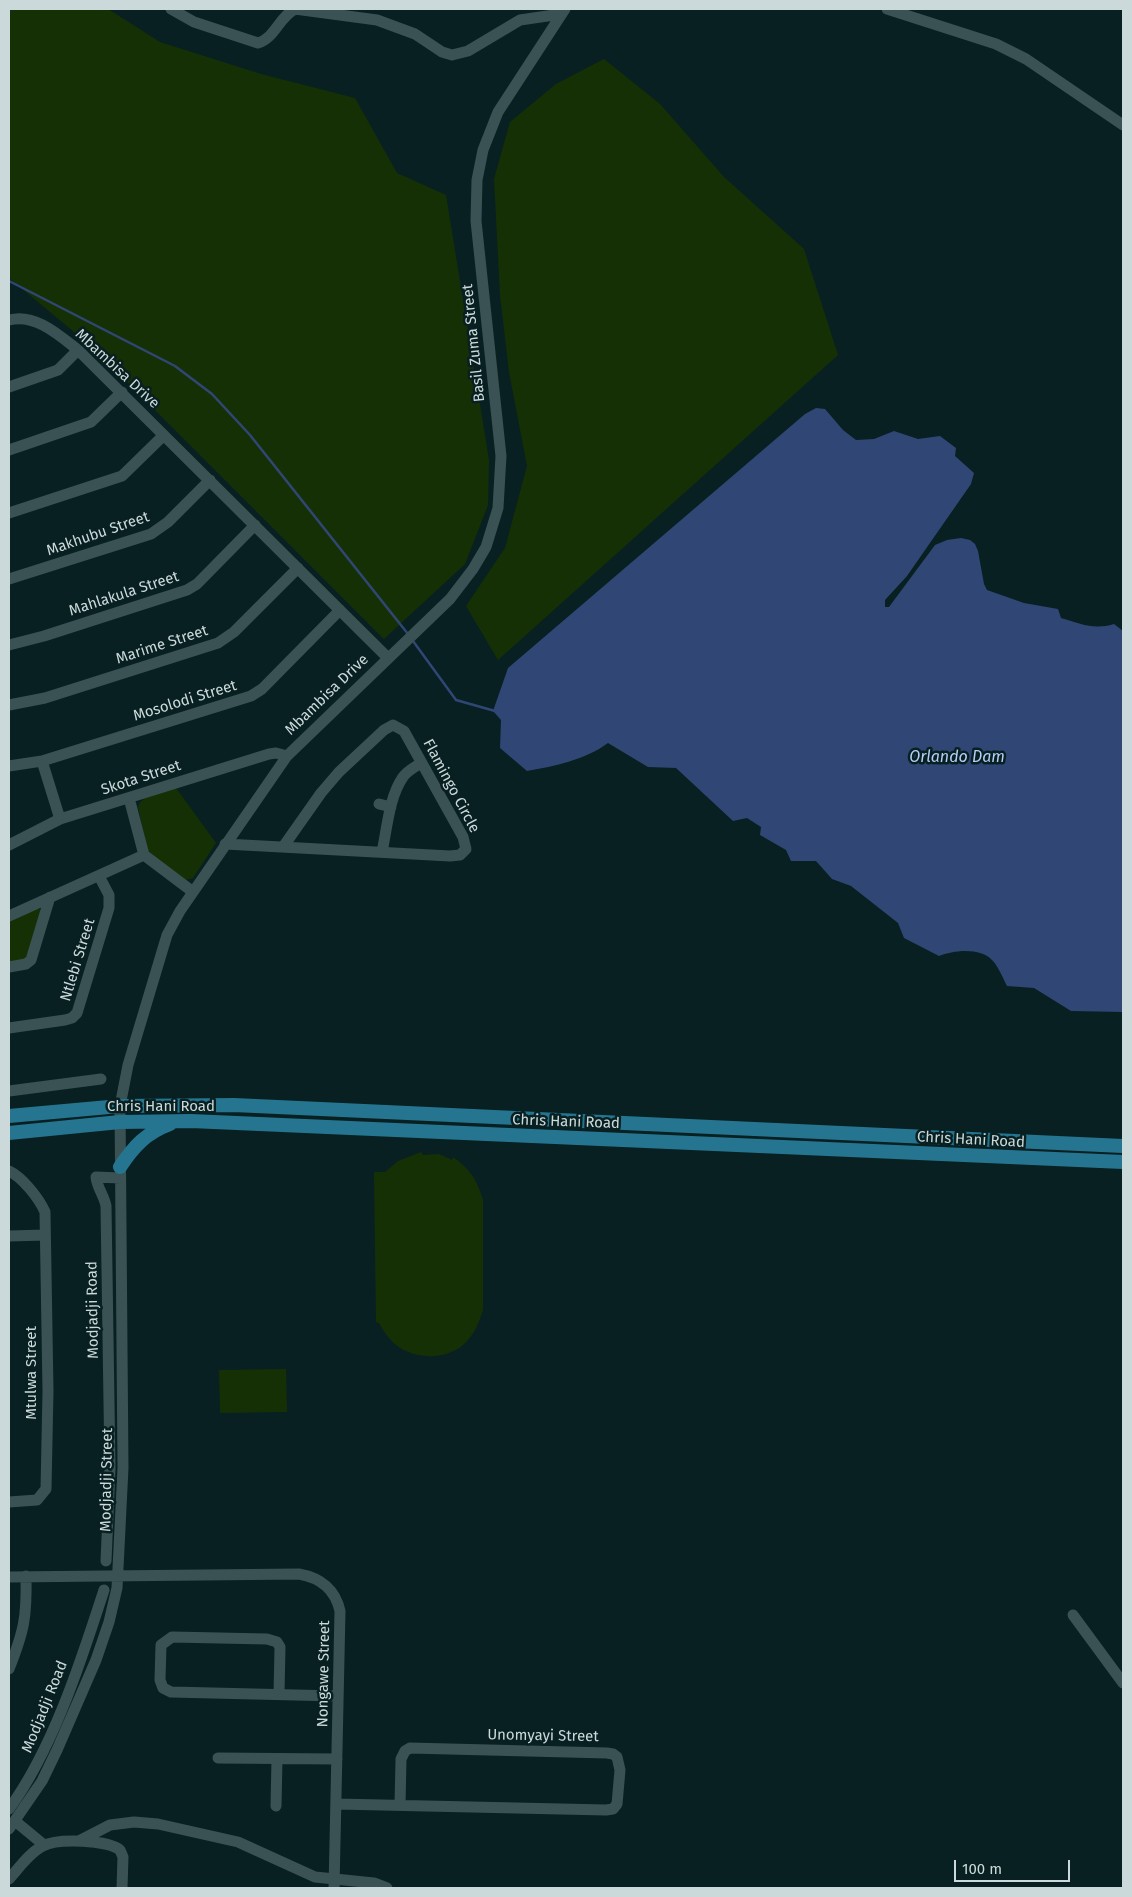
<!DOCTYPE html>
<html>
<head>
<meta charset="utf-8">
<style>
	body { margin:0 }
	#map { position:relative; width:1132px; height:1897px; overflow:hidden; background:#082021; font-family:"Fira Sans",sans-serif }
	canvas { display:block }
	.frame { position:absolute; inset:0; border:10px solid #ccd9da; pointer-events:none }
	.scale { position:absolute; left:954px; top:1860px; width:116px; height:22px; box-sizing:border-box; border:2px solid #ccd9da; border-top:0; padding-left:6px; font-size:15px; line-height:18px; white-space:nowrap; color:#ccd9da; -webkit-text-stroke:4px #082021; paint-order:stroke }
</style>
</head>
<body>
<div id="map">
<canvas width="1132" height="1897"></canvas>
<div class="frame"></div>
<div class="scale">100 m</div>
</div>
<script>
const ctx = document.querySelector('canvas').getContext('2d');
ctx.lineJoin = 'round';
function fillPath(path, color) { ctx.fillStyle = color; ctx.fill(path, 'evenodd'); }
function trace(path, color, width, dash) { ctx.strokeStyle = color; ctx.lineWidth = width; ctx.lineCap = dash ? 'butt' : 'round'; ctx.setLineDash(dash || []); ctx.stroke(path); }
function label(font, color, halo, rows, align = 'center') {
  ctx.font = font + ' "Fira Sans",sans-serif'; ctx.lineWidth = 5; ctx.setLineDash([]); ctx.textBaseline = 'middle'; ctx.strokeStyle = halo; ctx.fillStyle = color; for (const [text, x, y, turn = 0] of rows) {
    ctx.save(); ctx.translate(x, y); ctx.rotate((+turn || 0) * Math.PI / 180); ctx.textAlign = isNaN(turn) ? turn : align; if (halo) ctx.strokeText(text, 0, 0); ctx.fillText(text, 0, 0); ctx.restore();
  }
}
const green = new Path2D(`
	M9 9H108L160 42 261 74 355 98 397 173 446 195 489 460 488 505 465 564 384 639 91 346 9 278Z
	M604 59 660 104 724 177 804 249 838 355 498 660 466 606 505 548 527 466 509 372 500 295 494 179 510 122 556 84Z
	M176 788 216 843 193 878 185 880 148 851 138 807C142 794 164 791 176 788Z
	M38 907 41 911 27 959 9 964V921Z
	M421 1152 423 1155 439 1154 452 1160 453 1157C470 1169 477 1180 483 1200V1310C479 1322 476 1331 467 1341 449 1362 408 1361 390 1339 386 1335 382 1328 379 1323L376 1322 374 1172H385L398 1161Z
	M286 1369 287 1412 220 1413 219 1370Z`);
const water = new Path2D(`
	M816 408 825 409 843 430 856 440 874 439 894 431 918 439 940 436 956 448 955 456 974 473 971 484 907 576 885 600V607H889L935 545 947 540 961 538 970 540 975 544 978 551 984 584 987 590 1024 603 1058 609 1061 618C1081 624 1094 630 1114 624L1123 631V1012L1071 1011 1034 988 1007 986C1003 978 999 968 993 961 981 947 954 950 939 956L904 938 898 923 851 886 832 879 816 861H791L786 850 760 835 761 827 747 818 733 821 676 768 648 767 608 743C585 760 555 766 527 771L500 748 501 720 493 711 508 668 805 414Z`);
const stream = new Path2D(`
	M9 281 175 366 212 394 250 435 408 634
	M413 641 456 700 495 711`);
const minor = new Path2D(`
	M171 9 194 22 258 43C275 38 279 17 295 9L377 20 415 34 442 52 452 55 468 51 520 20 561 14
	M887 9 996 44 1026 59 1123 125
	M9 320C35 313 59 335 78 350L388 658
	M9 387 58 370 78 350
	M9 450 91 422 122 392
	M9 513 122 476 164 435
	M9 579 151 534 168 522 210 480
	M9 645 44 636 187 590 197 584 255 525
	M9 705 45 698 218 643 234 632 298 568
	M42 761 60 819
	M9 766 42 761 251 696 262 689 340 610
	M129 798 144 855 193 892
	M379 804 391 807
	M225 844 450 856 460 855 466 849 463 837 404 731 393 725 384 730 339 772 321 793 283 847
	M9 845 60 819 269 754 276 753 287 756
	M382 852C387 829 389 797 403 777 407 771 415 767 421 763
	M9 916 144 855
	M9 967 26 964 31 960 50 897
	M9 1028 65 1020 72 1018 77 1013 109 908V895L99 876
	M9 1091 101 1079
	M9 1171C22 1177 39 1198 45 1212L48 1391 46 1489 37 1500 9 1502
	M9 1236 45 1235
	M106 1561 110 1468 106 1206C104 1195 97 1188 96 1177L120 1178
	M9 1577 299 1574C321 1578 335 1589 340 1611L334 1888
	M1073 1615 1123 1683
	M9 1669C24 1631 27 1617 26 1576
	M279 1694 280 1647 277 1642 267 1639 172 1637 161 1645 160 1680 163 1688 171 1692 337 1696
	M218 1758 337 1759
	M337 1804 606 1810 613 1809 617 1804 620 1770 617 1757 613 1754 607 1753 410 1748 405 1751 401 1759 400 1805
	M276 1806 277 1759
	M9 1809C53 1749 81 1661 104 1590
	M15 1821 44 1845
	M9 1829 42 1781 57 1750 96 1660 109 1622 117 1588 123 1468 120 1106 128 1065 167 935 180 911 287 756 450 599 473 569 486 547 498 508 501 456 476 221 477 180 483 150 498 112 565 9
	M79 1841 110 1825 134 1822 158 1824 238 1842 315 1877 374 1883 387 1888
	M9 1879C19 1868 30 1852 43 1846 57 1838 109 1840 120 1850L123 1857 122 1888`);
const major = new Path2D(`
	M9 1116 120 1106 234 1105 1123 1146
	M9 1133 120 1122 191 1121 1123 1162
	M120 1167C134 1146 146 1133 170 1124`);
const streetNames = [
	["Basil Zuma Street",474,343,-96],
	["Mbambisa Drive",117,369,43],
	["Makhubu Street",98,534,-19],
	["Mahlakula Street",124,594,-18],
	["Marime Street",162,645,-18],
	["Mbambisa Drive",327,695,-44],
	["Mosolodi Street",185,701,-17],
	["Skota Street",141,778,-18],
	["Flamingo Circle",451,786,62],
	["Ntlebi Street",78,960,-73],
	["Chris Hani Road",161,1107],
	["Chris Hani Road",566,1122,2],
	["Chris Hani Road",971,1140,3],
	["Modjadji Road",93,1310,-91],
	["Mtulwa Street",32,1373,-90],
	["Modjadji Street",107,1480,-89],
	["Nongawe Street",324,1674,-89],
	["Modjadji Road",45,1707,-68],
	["Unomyayi Street",543,1736,1]
];
const waterNames = [
	["Orlando Dam",957,758]
];
fillPath(green, '#163006');
fillPath(water, '#304675');
trace(stream, '#304675', 2.5);
trace(minor, '#3a5253', 11);
trace(major, '#257591', 14);
label('15px', '#ccd9da', '#082021', streetNames);
label('italic 16px', '#b7cefb', '#082021', waterNames);
</script>
</body>
</html>
